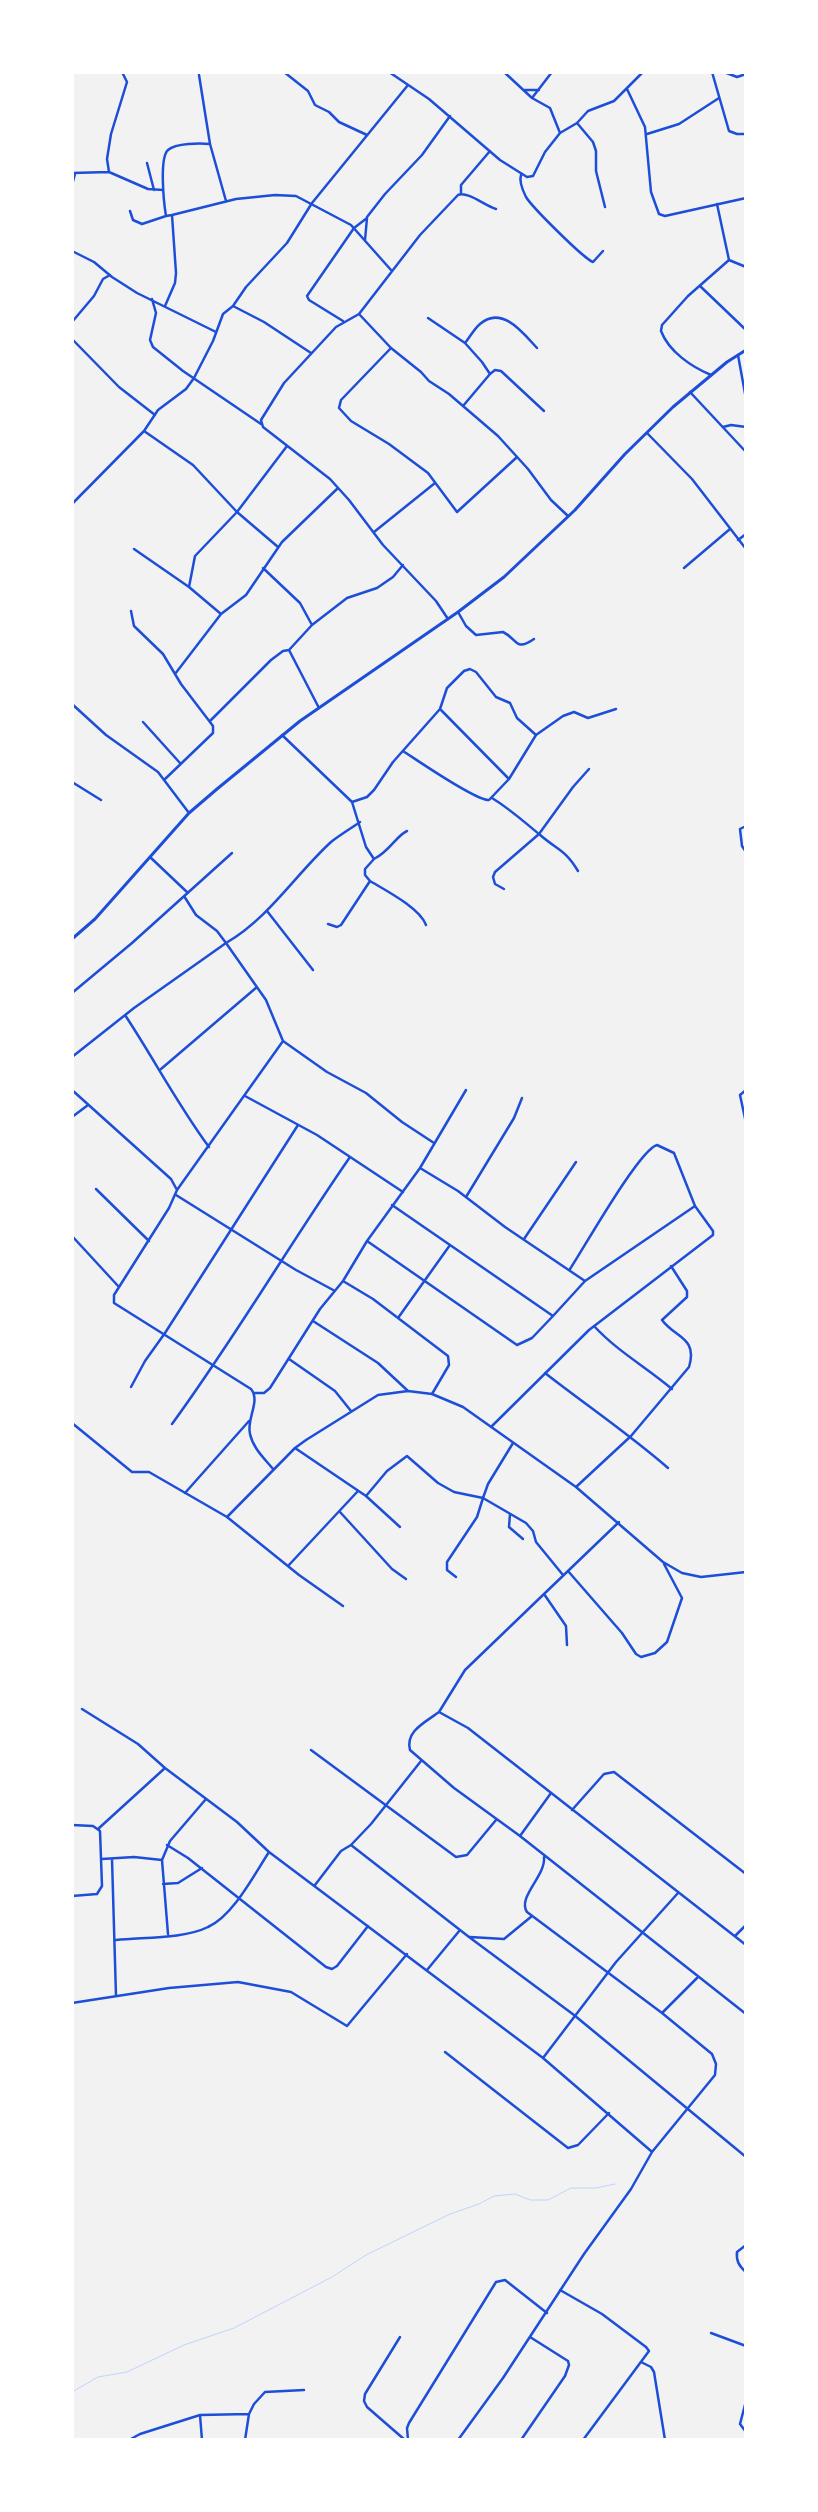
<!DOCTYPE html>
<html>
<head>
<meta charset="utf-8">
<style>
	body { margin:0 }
	#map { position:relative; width:818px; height:2512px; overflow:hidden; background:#f2f2f2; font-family:"Open Sans",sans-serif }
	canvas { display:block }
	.frame { position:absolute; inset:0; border:74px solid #fff; pointer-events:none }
</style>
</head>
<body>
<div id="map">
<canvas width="818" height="2512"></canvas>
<div class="frame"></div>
</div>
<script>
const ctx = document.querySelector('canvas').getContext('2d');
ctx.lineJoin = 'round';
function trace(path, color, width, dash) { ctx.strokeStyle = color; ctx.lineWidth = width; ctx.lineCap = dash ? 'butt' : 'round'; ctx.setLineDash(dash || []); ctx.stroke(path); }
const stream = new Path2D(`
	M72 2392 98 2377 127 2372 184 2345 234 2328 332 2277 366 2255 450 2214 479 2204 494 2196 515 2194 530 2200H548L571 2188H596L615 2184`);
const minor = new Path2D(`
	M284 72 308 91 315 105 329 112 339 122 367 135
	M389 72 429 99 500 160 527 177 533 176 545 152 560 133 577 123 588 111 614 101 643 72
	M504 72 532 98 550 108 560 133
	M712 72 729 131 737 134H746
	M724 72 737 77 746 74
	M199 75 210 144
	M627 89 645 127 651 192 659 214 665 216 746 198
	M525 90H539
	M532 98 552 72
	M577 123 593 142 596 151V171L605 207
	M647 134 679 124 719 98
	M147 163 154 190
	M109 172 107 159 111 134 127 82 122 72
	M72 173 109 172 148 189 163 190
	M521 175C519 181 523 191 526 197 532 207 583 258 593 262L603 251
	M72 185 75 174
	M461 193V185L490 151
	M717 204 729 260
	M130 211 133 220 142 224 166 216
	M172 215 236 199 275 195 296 196 351 225 391 270
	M367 217 385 194 422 155 450 116
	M72 251 94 262 112 277 137 293 216 332
	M729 260 746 267
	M700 286 746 330
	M152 299 156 313 150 340 153 347 183 371 261 424
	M165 306 175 283 176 273 172 215 166 216C164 204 159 158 168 150 176 143 200 143 210 144L226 201
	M233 306 264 322 311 353
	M359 314 391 348 421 372 429 381 449 394 498 436 528 469 551 500 568 516
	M428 318 465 343 482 362 490 374 463 406
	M343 321 309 300 307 296 354 228 367 218 365 240
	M72 322 94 296 103 279 110 275
	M72 339 119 387 155 415
	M465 343C470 337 474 329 480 324 502 305 523 333 537 348
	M391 348 341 400 339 408 351 421 389 444 428 473 457 512 516 458
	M738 355 746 399
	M490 374 495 370 501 371 544 411
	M711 375C692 367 669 352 661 331L662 325 688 296 729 260
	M690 392 746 452
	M723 427 731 425 746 427
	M647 433 692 479 746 549
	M72 504 144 431
	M374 532 435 483
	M738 540 746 534
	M278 547 237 512 193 465 144 431 158 410 186 389 194 378 213 341 223 314 233 306 246 287 287 243 312 203 408 85
	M134 549 189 587 221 614
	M263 568 300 603 312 625
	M684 568 730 529
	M189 587 195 556 237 512 287 446
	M131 611 134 626 163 654 181 684 213 726V733L164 780
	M458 612 466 626 476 635 503 632C518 639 515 652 534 639
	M448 619 436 601 383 545 349 500 330 479 263 427 261 420 284 383 336 327 359 314 420 235 458 195C468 191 485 206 496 209
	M289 650 319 708
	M175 674 221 614 246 595 282 542 338 488
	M72 704 106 735 158 772 189 813
	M440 709 509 779
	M210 721 271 660 283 651 289 650 312 625 347 598 377 588 393 577 403 565
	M143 722 180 763
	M282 735 352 802 366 847 374 859 365 869V875L370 881 341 925 337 927 328 924
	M403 751C417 760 476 801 489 800L509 779 536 735 563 716 574 712 588 718 616 709
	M72 782 101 800
	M492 798C510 809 523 821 539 834 557 850 565 849 578 871
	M352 802 367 797 374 790 393 762 440 709 447 688 464 671 470 669 476 672 496 697 510 703 517 718 536 735
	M746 826 740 829 742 846 746 852
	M150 857 188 893
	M374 859C390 851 396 836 407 831
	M370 881C385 890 420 908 426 925
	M504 889 495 884 493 877 495 872 539 834 573 787 589 769
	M184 896 196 915 217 931 226 943C269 918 295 875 331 842 340 835 350 829 360 822
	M267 911 313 970
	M72 993 132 943 232 853
	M125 1015C154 1059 178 1105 209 1147
	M72 1057 134 1008 226 943 266 1000 283 1041 327 1072 366 1093 402 1122 434 1143
	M161 1069 257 987
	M72 1090 171 1179 177 1190 169 1208 114 1295V1303L251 1389C261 1401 246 1419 250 1434 253 1448 264 1458 273 1469
	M746 1090 740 1095 746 1123
	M245 1096 317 1135 403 1192
	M72 1117 88 1105
	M420 1168 458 1191 505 1227 585 1281
	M96 1189 149 1241
	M177 1190 283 1041
	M176 1195 296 1270 335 1291
	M466 1197 514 1118 522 1098
	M392 1205 553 1316 585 1281 695 1206
	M72 1236 119 1287
	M524 1239 576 1162
	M367 1241 517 1345 532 1338 553 1316
	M343 1281 373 1299 448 1356 449 1365 432 1394
	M398 1318 450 1245
	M313 1321 378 1363 408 1391
	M594 1326C617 1351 646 1367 672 1389
	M289 1359 335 1391 351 1411
	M545 1373C586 1405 629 1434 668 1468
	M131 1387 145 1361 165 1333 298 1125
	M254 1393H264L270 1388 320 1309 343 1281 367 1241 420 1168 466 1090
	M72 1423 132 1472H149L227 1517 299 1575 343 1606
	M172 1424C235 1338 289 1245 350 1157
	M491 1427 589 1330 713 1235V1231L695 1206 674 1153 657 1145C639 1150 584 1248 570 1269
	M295 1448 366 1496 400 1527
	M576 1487 631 1436 689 1367C698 1337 675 1338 662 1320L687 1297V1291L671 1266
	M185 1493 249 1421
	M366 1496 387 1471 407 1456 438 1483 454 1492 483 1498 488 1484 513 1443
	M340 1512 392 1569 406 1579
	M510 1514 509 1527 523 1539
	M227 1517 295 1448 306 1440 378 1395 408 1391 432 1394 463 1407 576 1487 663 1562 682 1573 701 1577 746 1572
	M288 1566 358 1491
	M568 1571 622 1633 636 1654 641 1657 655 1653 667 1642 682 1598 664 1564
	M456 1577 447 1570V1562L477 1517 483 1498 526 1523 533 1531 536 1542 563 1575
	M567 1645 566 1626 544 1594 619 1522
	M82 1709 138 1744 165 1768 237 1822 269 1852 543 2058
	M439 1712 465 1670 544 1594
	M311 1750 456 1857 467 1855 496 1820
	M421 1761 371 1824 351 1845 469 1937 574 2015 746 2157
	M572 1810 604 1774 614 1772 746 1874
	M72 1825 93 1826 100 1831 102 1886 97 1894 72 1896
	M98 1829 165 1768
	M520 1836 551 1793
	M167 1845 188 1858 326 1967 332 1969 337 1966 368 1926
	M102 1859 134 1857 162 1860
	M112 1859 116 1996
	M163 1884 178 1883 202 1868
	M315 1885 341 1851 351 1845
	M168 1934 162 1860 170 1841 206 1799
	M735 1936 746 1925
	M470 1937 504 1939 532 1916
	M116 1940C142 1937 184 1939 208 1927 233 1916 254 1875 269 1852
	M746 1945 468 1728 439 1712C426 1722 405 1731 410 1750L454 1788 520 1836 746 2014
	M427 1970 460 1930
	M72 2003 169 1988 238 1982 291 1992 347 2026 407 1954
	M662 2013 697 1978
	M445 2052 568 2148 578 2145 609 2113
	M651 2151 543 2058 616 1962 678 1893
	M746 2245 737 2252C736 2261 739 2266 746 2272
	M560 2290 602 2314 646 2347 649 2351 583 2440
	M711 2333 746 2346
	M400 2337 365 2394 364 2401 367 2407 405 2440
	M641 2362 651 2367 654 2372 665 2440
	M746 2401 740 2424 746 2432
	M129 2440 140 2434 200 2415
	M202 2440 200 2415 249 2414 254 2404 265 2392 304 2390
	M245 2440 249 2414
	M408 2440 407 2428 409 2423 496 2282 505 2280 547 2313
	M458 2440 503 2378 584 2254 631 2189 652 2152 715 2075 716 2064 712 2054 662 2013 527 1912C517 1897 546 1876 544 1857
	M521 2440 565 2376 569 2365 568 2361 530 2337`);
const tertiary = new Path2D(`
	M72 939 95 919 189 813 217 789 300 721 458 612 504 577 575 510 625 454 673 407 727 362 746 350`);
trace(stream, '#bfd3fe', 1);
trace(minor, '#1d4ed8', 2.5);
trace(tertiary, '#1d4ed8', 3);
</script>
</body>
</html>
